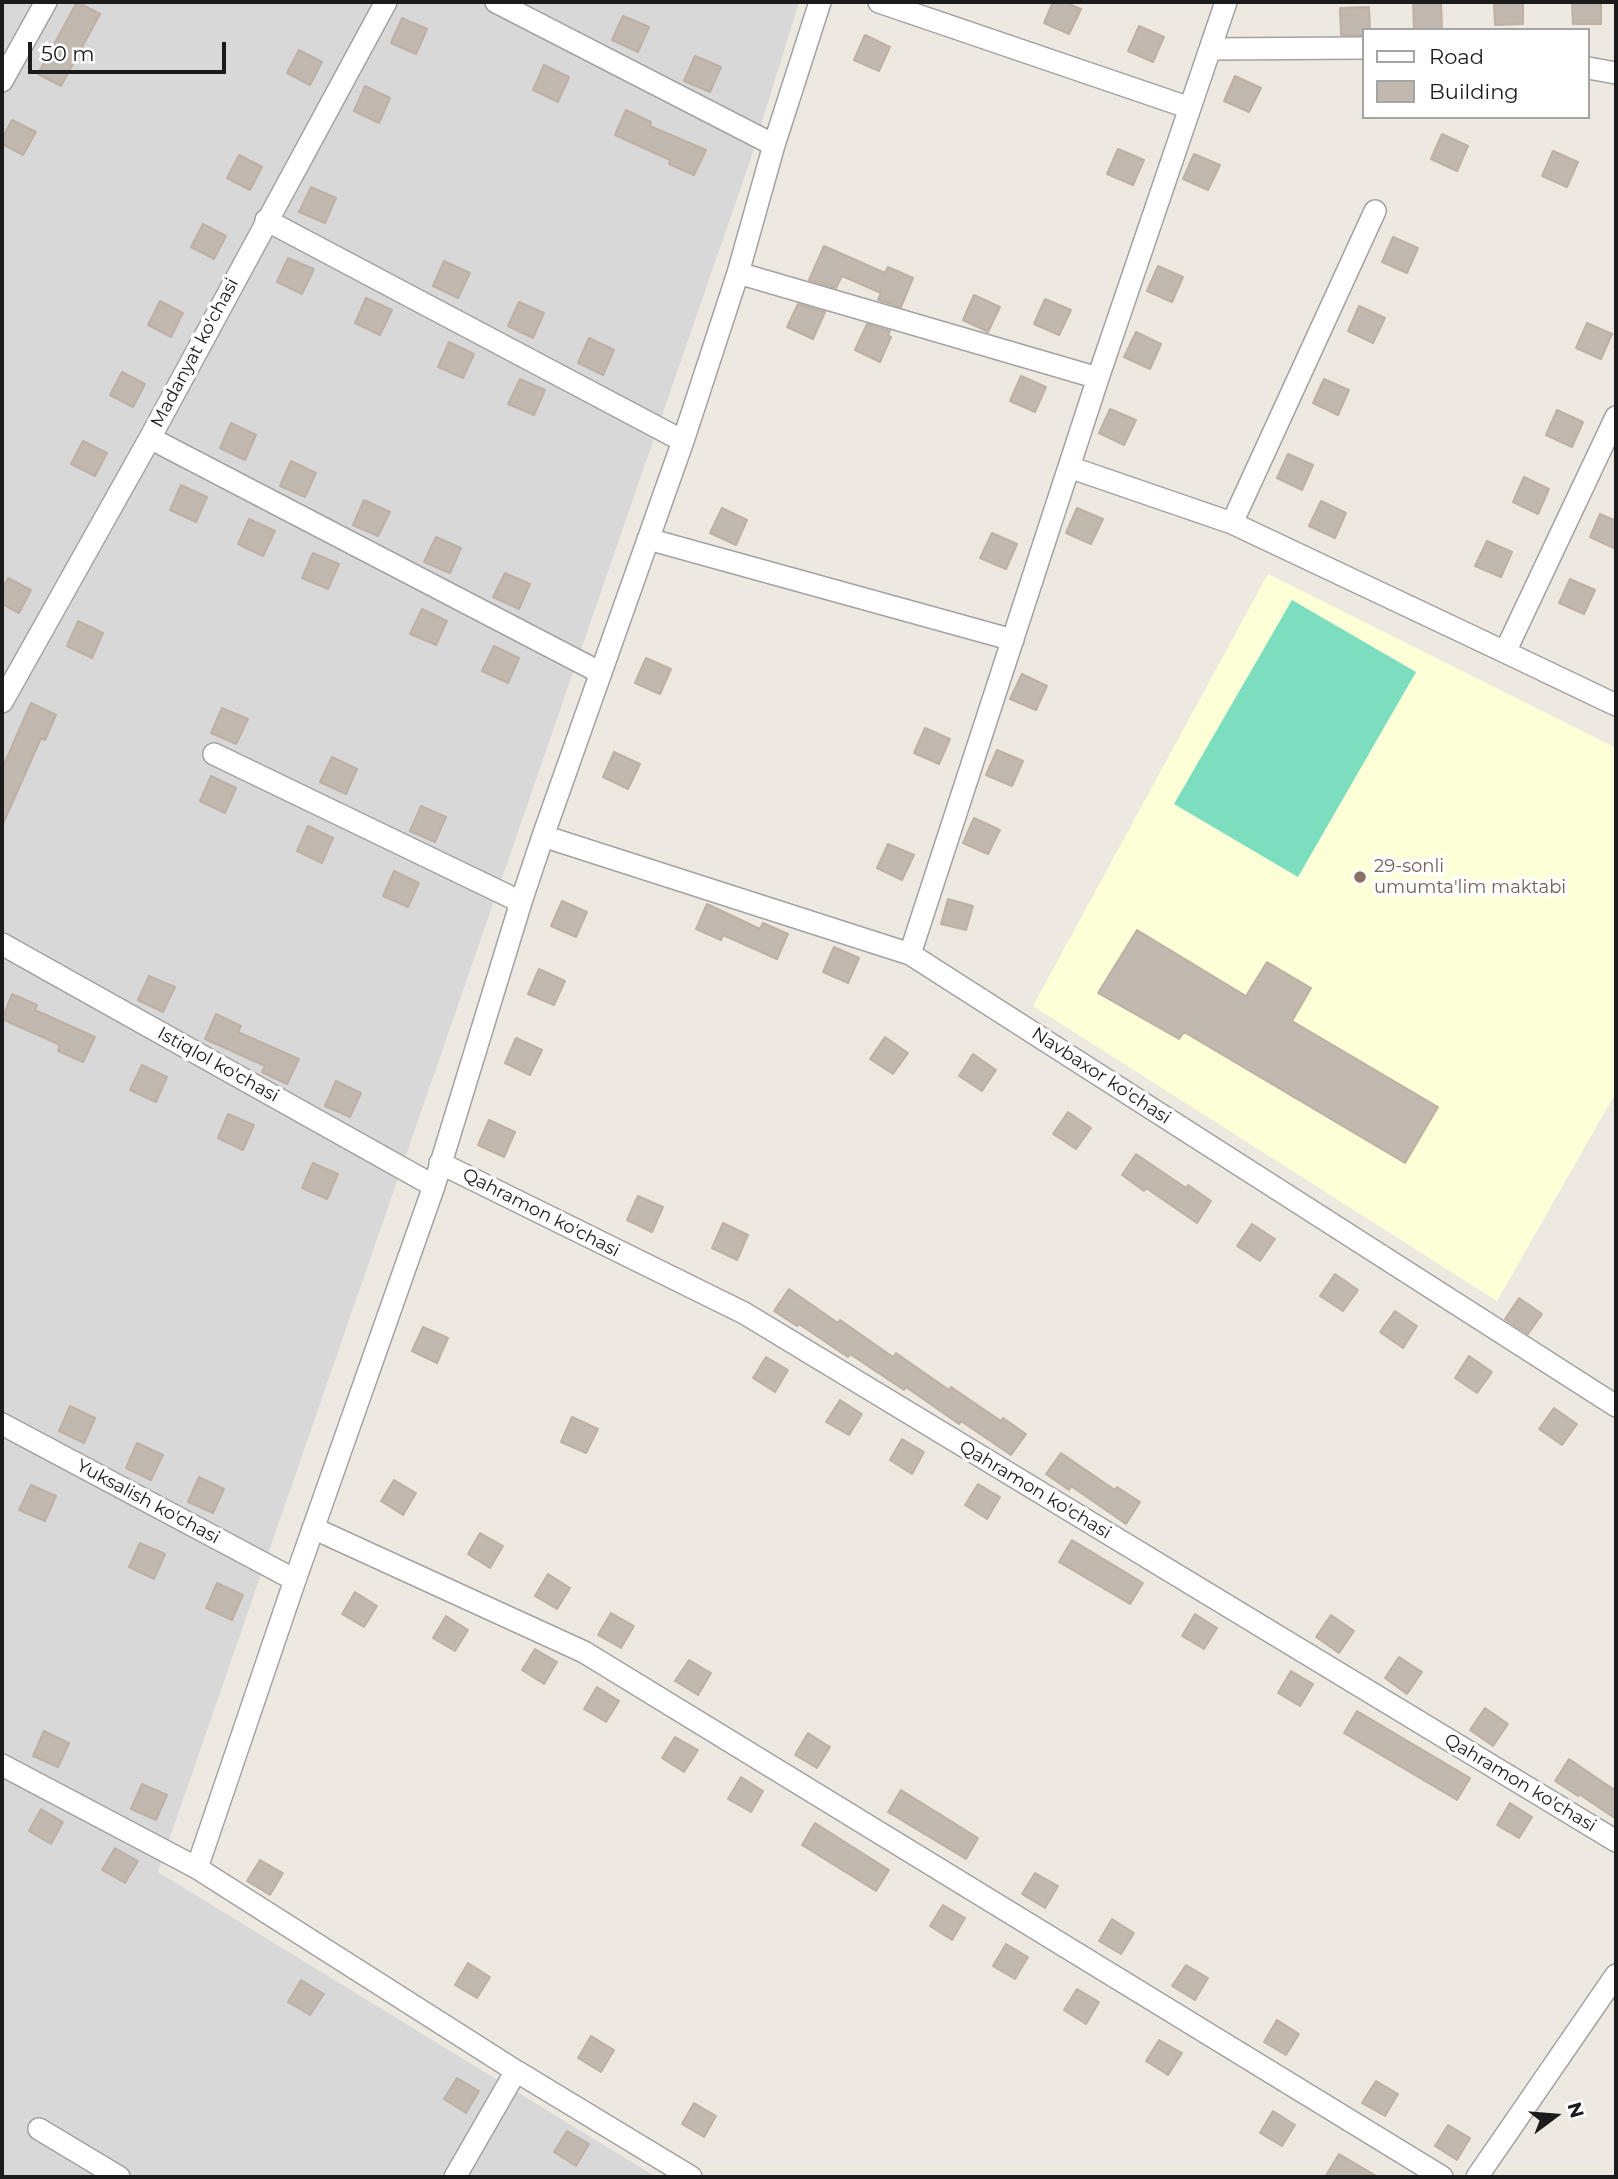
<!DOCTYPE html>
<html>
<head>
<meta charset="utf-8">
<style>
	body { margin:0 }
	#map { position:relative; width:1618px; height:2179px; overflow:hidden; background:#ede9e0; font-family:Montserrat,sans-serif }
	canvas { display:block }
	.frame { position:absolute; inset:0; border:4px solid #1b1b1b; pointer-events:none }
	.legend { position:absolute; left:1362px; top:28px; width:228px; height:91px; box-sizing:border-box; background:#fff; border:2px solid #a4a4a4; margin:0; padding:9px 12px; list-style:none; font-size:21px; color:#1b1b1b }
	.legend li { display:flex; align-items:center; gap:14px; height:35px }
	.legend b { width:35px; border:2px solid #a4a4a4 }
	.north { position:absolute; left:1520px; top:2081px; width:70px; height:70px; -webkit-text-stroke:5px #fff; paint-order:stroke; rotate:74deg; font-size:19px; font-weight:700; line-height:28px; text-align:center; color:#1b1b1b }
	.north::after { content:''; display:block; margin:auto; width:24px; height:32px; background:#1b1b1b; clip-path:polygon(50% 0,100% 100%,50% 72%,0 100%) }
	.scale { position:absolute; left:28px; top:42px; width:198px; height:32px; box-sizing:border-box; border:4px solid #1b1b1b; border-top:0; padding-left:9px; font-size:21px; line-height:24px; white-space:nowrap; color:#1b1b1b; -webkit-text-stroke:5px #fff; paint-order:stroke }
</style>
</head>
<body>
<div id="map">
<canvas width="1618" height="2179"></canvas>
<div class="frame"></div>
<ul class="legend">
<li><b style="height:9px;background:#fff"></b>Road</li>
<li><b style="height:19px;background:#c1b8b0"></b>Building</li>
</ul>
<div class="north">N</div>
<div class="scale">50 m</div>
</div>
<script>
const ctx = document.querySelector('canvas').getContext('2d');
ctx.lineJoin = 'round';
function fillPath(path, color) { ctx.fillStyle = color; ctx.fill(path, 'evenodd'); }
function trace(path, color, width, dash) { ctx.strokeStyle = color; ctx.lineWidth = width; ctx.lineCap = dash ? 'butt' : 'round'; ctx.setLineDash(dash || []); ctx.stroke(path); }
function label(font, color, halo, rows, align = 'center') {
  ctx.font = font + ' Montserrat,sans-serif'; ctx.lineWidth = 7; ctx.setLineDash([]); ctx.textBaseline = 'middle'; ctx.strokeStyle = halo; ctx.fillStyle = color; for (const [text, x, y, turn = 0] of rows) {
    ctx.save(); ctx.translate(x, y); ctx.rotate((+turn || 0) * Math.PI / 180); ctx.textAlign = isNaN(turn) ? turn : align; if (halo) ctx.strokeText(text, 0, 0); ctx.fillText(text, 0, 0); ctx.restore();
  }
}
const residential = new Path2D(`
	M2 2H799L749 164 158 1872 656 2177H2Z`);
const education = new Path2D(`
	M1268 574 1616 748V1092L1497 1301 1033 1006Z`);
const pitch = new Path2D(`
	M1292 600 1416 672 1298 877 1174 804Z`);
const building = new Path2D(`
	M77 2 100 14 61 86 38 74Z
	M1053 2H1064L1081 9 1069 34 1044 23Z
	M1413 2H1441L1442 30H1414Z
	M1494 2H1523V24L1495 25Z
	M1572 2H1601V24H1573Z
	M1369 7 1370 30H1364V35H1341L1340 8Z
	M623 16 649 27 638 52 612 40Z
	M402 18 427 29 416 54 391 43Z
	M1139 26 1164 37 1153 62 1128 51Z
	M865 35 890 47 879 71 854 60Z
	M299 50 322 62 310 85 287 73Z
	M695 56 721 67 710 92 684 81Z
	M544 65 569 77 558 102 533 90Z
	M1235 76 1261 88 1249 112 1224 101Z
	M365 86 390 98 379 123 354 111Z
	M626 110 651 122 650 126 706 150 694 175 669 164 670 160 615 135Z
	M12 120 36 132 23 155 2 144V139Z
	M1442 134 1468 146 1457 171 1431 159Z
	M1118 149 1144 160 1133 185 1107 174Z
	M1553 151 1578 162 1567 187 1542 176Z
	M1194 154 1220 165 1208 190 1183 179Z
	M239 155 262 167 250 190 227 178Z
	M311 187 336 198 325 223 299 212Z
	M203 224 226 236 214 259 191 247Z
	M1393 237 1418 248 1407 273 1382 262Z
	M824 246 885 273 888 267 913 278 901 307 878 300 881 293 842 276 836 288 809 280Z
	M288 258 314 269 302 294 277 282Z
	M444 261 470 273 458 298 433 286Z
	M1158 266 1183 277 1172 302 1147 291Z
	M974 295 1000 307 988 332 963 320Z
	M366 298 392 310 380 335 355 323Z
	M1045 299 1071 310 1059 335 1034 324Z
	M160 301 183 313 171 337 148 325Z
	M519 302 544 313 533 338 508 326Z
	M798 304 825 312 813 339 787 327Z
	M1359 306 1385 318 1373 343 1348 331Z
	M1587 323 1612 334 1601 359 1576 348Z
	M867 324 890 331 888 335 891 337 880 362 855 350Z
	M1136 332 1161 344 1150 369 1124 357Z
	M589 338 614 350 603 375 578 363Z
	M449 342 474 354 463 378 438 367Z
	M122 372 145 384 133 407 110 395Z
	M1021 376 1046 387 1035 412 1010 401Z
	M520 379 545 390 534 415 508 404Z
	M1324 379 1349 390 1338 415 1313 403Z
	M1110 409 1136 420 1124 445 1099 433Z
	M1557 410 1583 422 1572 447 1546 435Z
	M231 423 256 435 245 460 220 448Z
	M83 441 107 453 95 476 71 464Z
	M1288 454 1313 465 1302 490 1277 478Z
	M291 461 316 473 305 497 280 486Z
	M1524 477 1549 489 1538 514 1513 502Z
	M181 485 207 497 196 522 170 510Z
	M364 500 390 512 378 536 353 525Z
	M1321 501 1346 513 1335 538 1309 526Z
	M722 508 747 520 736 545 710 533Z
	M1077 508 1103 519 1091 544 1066 533Z
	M1600 514 1616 521V549L1590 537Z
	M249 519 275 531 263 556 238 544Z
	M992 533 1017 544 1006 569 980 558Z
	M436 537 461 548 450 573 424 562Z
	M1487 541 1512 552 1501 577 1475 566Z
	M313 553 339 564 328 589 302 578Z
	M505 573 530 584 519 609 493 597Z
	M8 578 31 590 19 613 2 604V590Z
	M1570 579 1595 590 1584 614 1559 603Z
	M422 609 447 621 436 645 410 634Z
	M78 621 103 633 92 658 67 646Z
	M494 646 519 658 508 683 482 671Z
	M646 658 671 669 660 694 635 683Z
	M1022 674 1047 686 1036 710 1010 699Z
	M31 703 56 715 45 740 41 738 2 826V769Z
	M222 708 248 719 236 744 211 733Z
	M925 728 950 739 939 764 914 753Z
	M997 750 1023 761 1012 786 986 775Z
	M614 752 640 764 628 789 603 777Z
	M332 757 357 769 346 794 320 782Z
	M211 776 236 788 225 813 200 801Z
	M421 806 446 817 435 842 410 831Z
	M974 818 1000 830 988 854 963 843Z
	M308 826 333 838 322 863 297 851Z
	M888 844 914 855 902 880 877 868Z
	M394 871 419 883 408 907 383 896Z
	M948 899 973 906 966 930 941 924Z
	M562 901 587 912 576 937 551 926Z
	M707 904 760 929 763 923 788 934 777 959 723 935 721 940 696 929Z
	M1137 930 1246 996 1267 962 1311 988 1292 1021 1438 1107 1405 1163 1184 1032 1179 1039 1098 993Z
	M834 947 859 958 848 983 823 972Z
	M539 969 565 981 554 1005 528 994Z
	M149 976 175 987 163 1012 138 1000Z
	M12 994 37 1005 35 1010 95 1037 83 1062 58 1051 60 1045 2 1019Z
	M216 1014 241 1026 238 1032 299 1059 287 1084 262 1072 265 1066 205 1039Z
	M885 1037 908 1053 893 1074 870 1059Z
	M516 1038 542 1050 530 1075 505 1063Z
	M973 1054 996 1070 982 1091 959 1076Z
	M142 1065 167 1077 156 1102 130 1090Z
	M336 1081 361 1093 350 1117 325 1106Z
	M1068 1112 1091 1128 1076 1149 1053 1134Z
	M228 1114 254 1125 243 1150 218 1138Z
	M489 1120 515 1132 504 1157 478 1145Z
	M1136 1154 1186 1188 1188 1185 1211 1201 1197 1223 1146 1188 1144 1191 1122 1175Z
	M313 1163 338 1174 327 1199 302 1188Z
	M638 1196 663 1207 652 1232 627 1220Z
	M723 1223 748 1235 737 1260 712 1248Z
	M1252 1224 1275 1239 1260 1261 1237 1246Z
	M1335 1274 1358 1290 1343 1311 1320 1296Z
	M789 1289 838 1323 840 1320 893 1357 896 1353 949 1390 951 1387 1001 1421 1003 1418 1026 1434 1011 1455 961 1421 959 1424 906 1387 904 1390 850 1354 848 1357 799 1324 797 1326 774 1311Z
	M1519 1298 1542 1314 1528 1334 1505 1319Z
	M1395 1311 1417 1326 1403 1348 1380 1332Z
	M423 1327 448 1338 437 1363 412 1351Z
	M1469 1356 1492 1372 1477 1393 1455 1378Z
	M766 1357 788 1370 775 1392 753 1378Z
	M840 1400 862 1414 849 1435 826 1422Z
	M70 1406 95 1418 84 1443 59 1431Z
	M1554 1408 1577 1424 1562 1445 1539 1429Z
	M572 1417 598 1429 586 1453 561 1442Z
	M902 1439 924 1452 912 1474 890 1460Z
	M137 1443 163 1455 151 1480 126 1468Z
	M1061 1453 1115 1490 1117 1487 1140 1502 1126 1524 1071 1486 1069 1490 1046 1474Z
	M199 1477 224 1489 213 1513 188 1502Z
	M394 1480 416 1493 403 1515 381 1501Z
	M978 1484 1000 1497 987 1519 965 1505Z
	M31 1485 56 1496 45 1521 19 1510Z
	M480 1533 503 1546 490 1568 468 1554Z
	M1072 1540 1143 1583 1130 1604 1059 1562Z
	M140 1543 165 1554 154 1579 129 1567Z
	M548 1574 570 1588 557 1609 535 1596Z
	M217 1583 243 1595 232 1620 206 1608Z
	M355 1592 377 1606 364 1627 342 1614Z
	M611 1613 634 1626 621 1648 598 1635Z
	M1195 1614 1217 1628 1204 1649 1182 1636Z
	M1331 1615 1354 1631 1339 1653 1316 1637Z
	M446 1616 468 1630 455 1651 433 1638Z
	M535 1649 557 1662 544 1684 522 1670Z
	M1399 1657 1422 1672 1407 1694 1385 1678Z
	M689 1660 711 1673 698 1695 675 1681Z
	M1291 1671 1313 1684 1300 1706 1278 1693Z
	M597 1687 619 1701 606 1722 584 1709Z
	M1485 1708 1508 1724 1493 1746 1470 1730Z
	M1357 1711 1470 1778 1457 1800 1344 1733Z
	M44 1731 69 1743 58 1767 33 1756Z
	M808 1733 830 1747 817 1768 795 1755Z
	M675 1737 698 1750 684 1772 662 1758Z
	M1569 1759 1616 1791V1819L1579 1794 1578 1796 1555 1781Z
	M741 1777 763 1791 751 1812 728 1799Z
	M142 1784 167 1795 156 1820 131 1809Z
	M901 1790 978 1838 966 1859 888 1812Z
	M1510 1803 1532 1817 1519 1838 1497 1825Z
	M41 1809 63 1822 51 1844 29 1831Z
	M815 1823 889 1870 876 1891 802 1845Z
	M115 1848 138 1861 125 1883 102 1870Z
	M260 1860 283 1873 270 1895 247 1881Z
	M1035 1873 1058 1886 1045 1908 1022 1894Z
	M943 1905 965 1918 952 1940 930 1926Z
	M1112 1919 1134 1933 1121 1954 1099 1941Z
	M1006 1944 1028 1957 1015 1979 993 1966Z
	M468 1963 490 1977 477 1998 455 1985Z
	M1186 1965 1208 1978 1195 2000 1172 1986Z
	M301 1980 324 1994 310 2015 288 2002Z
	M1077 1989 1099 2002 1086 2024 1064 2010Z
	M1277 2020 1299 2034 1286 2055 1264 2042Z
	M591 2036 614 2050 601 2072 578 2058Z
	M1159 2040 1182 2053 1168 2075 1146 2061Z
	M457 2078 479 2091 466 2113 444 2099Z
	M1376 2081 1398 2094 1385 2116 1362 2103Z
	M694 2103 716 2116 704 2137 682 2124Z
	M1273 2111 1295 2125 1282 2146 1260 2133Z
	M1448 2125 1470 2138 1457 2160 1435 2146Z
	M567 2131 589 2144 576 2166 554 2152Z
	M1339 2154 1378 2177H1325Z`);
const minor = new Path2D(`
	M496 2 774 145
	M879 2 1190 108
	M1210 49 1364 48
	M1588 68 1616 73
	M2 81 46 2
	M1375 211 1232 523 1505 652 1616 417
	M266 220 683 441
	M738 273 1098 378
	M150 438 601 673
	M1069 467 1232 523
	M648 539 1013 640
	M1505 652 1616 705
	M2 702 150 438 386 2
	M214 754 521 902
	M543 836 910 954 1616 1406
	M2 944 434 1186
	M910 954 1098 378 1226 2
	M440 1163 744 1313 1616 1841
	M2 1424 295 1580
	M313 1528 584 1652 1442 2177
	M2 1765 197 1868
	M39 2129 119 2177
	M455 2177 516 2071
	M691 2177 516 2071 197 1868 295 1580 434 1186 521 902 543 836 683 441 738 273 774 145 820 2
	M1477 2177 1616 1975`);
const markers = [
	[1360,877,7,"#8d6e63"]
];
const streetNames = [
	["Madanyat ko'chasi",195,353,-62],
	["Istiqlol ko'chasi",218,1065,29],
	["Navbaxor ko'chasi",1101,1076,33],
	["Qahramon ko'chasi",541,1213,27],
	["Qahramon ko'chasi",1035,1490,31],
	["Yuksalish ko'chasi",148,1502,28],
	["Qahramon ko'chasi",1520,1783,31]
];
const educationNames = [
	["29-sonli",1374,867],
	["umumta'lim maktabi",1374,888]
];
fillPath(residential, '#d9d8d8');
fillPath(education, '#fdffd7');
fillPath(pitch, '#7cdebe');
fillPath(building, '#c1b8b0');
trace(building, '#beb0a2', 2);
trace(minor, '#a2a2a2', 24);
trace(minor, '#fff', 21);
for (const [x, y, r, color] of markers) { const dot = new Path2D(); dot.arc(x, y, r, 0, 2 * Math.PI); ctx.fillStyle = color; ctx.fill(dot); trace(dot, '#fff', 2.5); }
label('18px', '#1b1b1b', '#fff', streetNames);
label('18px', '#785e54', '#fff', educationNames, 'left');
</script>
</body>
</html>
